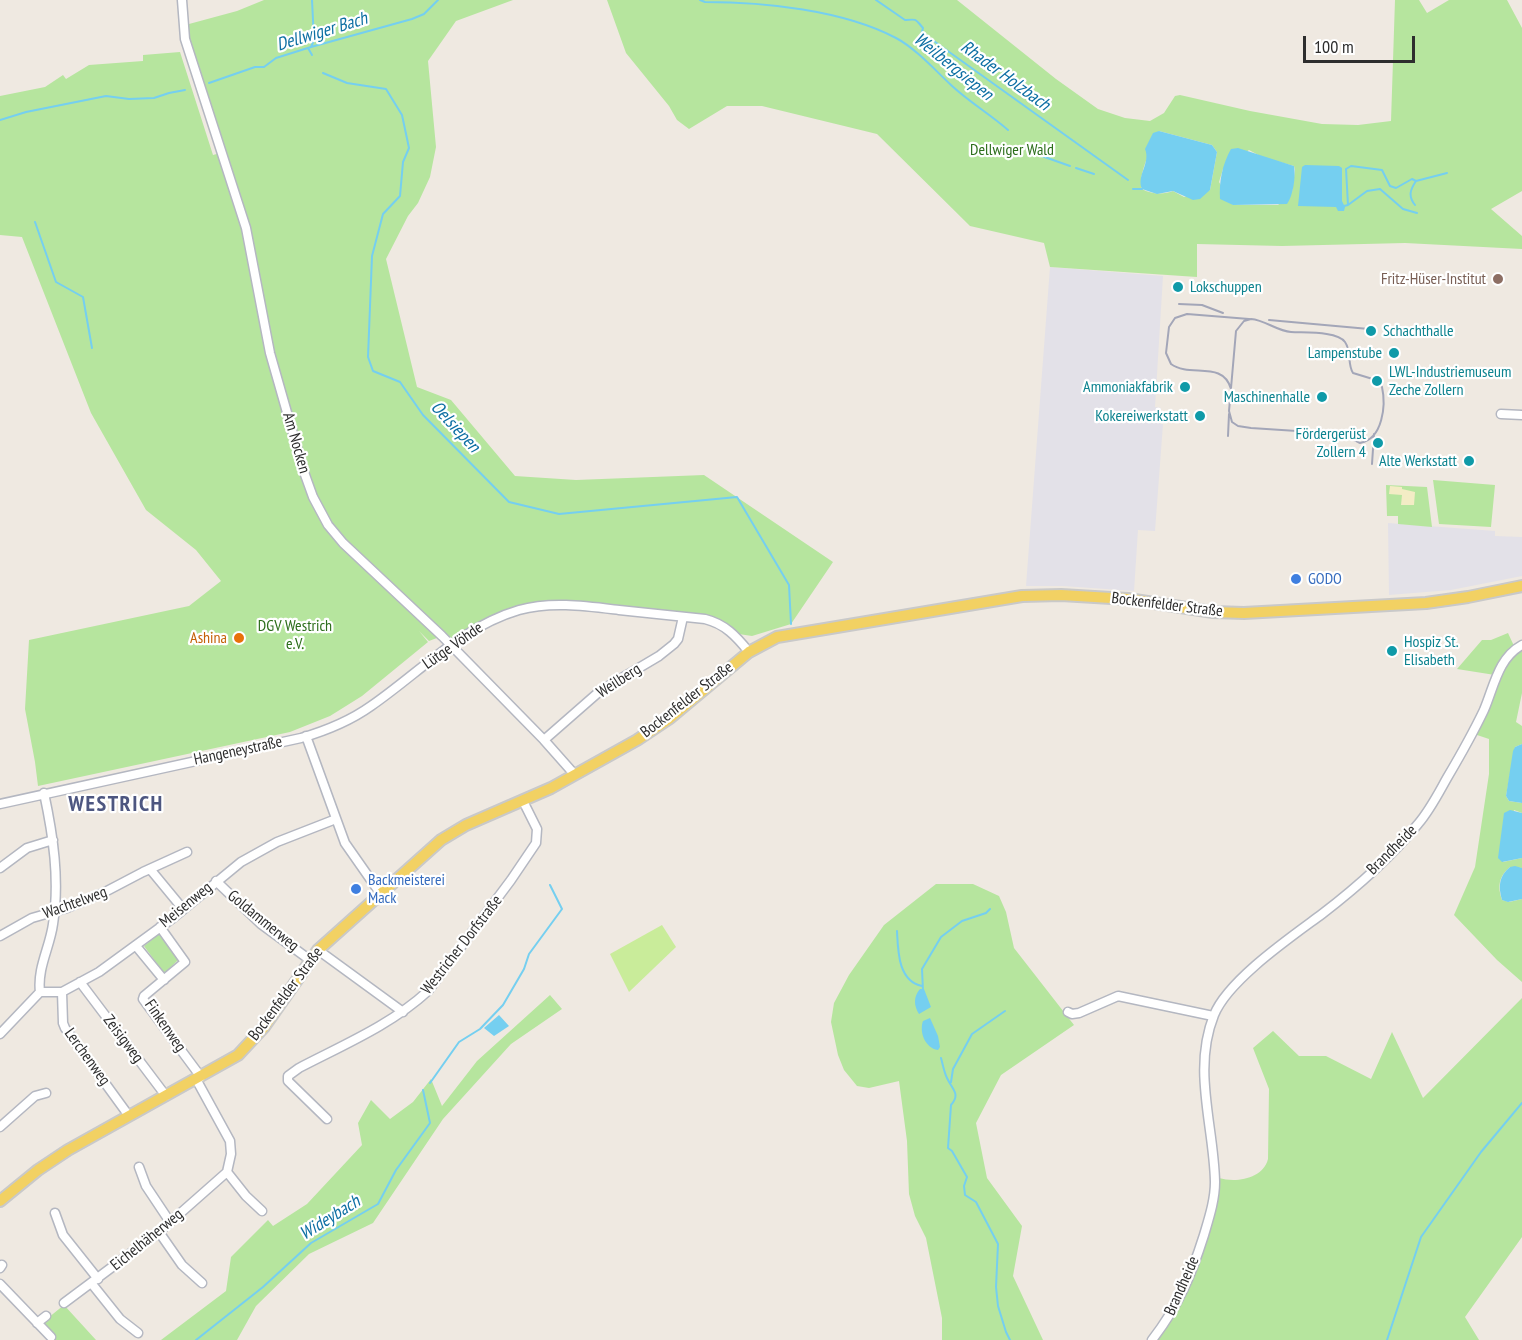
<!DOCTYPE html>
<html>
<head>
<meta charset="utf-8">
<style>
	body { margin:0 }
	#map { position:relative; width:1522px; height:1340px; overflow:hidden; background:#efe9e1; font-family:"PT Sans Narrow",sans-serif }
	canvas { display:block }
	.scale { position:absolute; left:1303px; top:36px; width:112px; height:27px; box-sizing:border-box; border:3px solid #2e2e2e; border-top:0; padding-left:8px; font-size:18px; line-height:21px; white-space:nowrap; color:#2e2e2e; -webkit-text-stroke:4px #fff; paint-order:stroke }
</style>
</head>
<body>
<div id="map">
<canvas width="1522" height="1340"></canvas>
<div class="scale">100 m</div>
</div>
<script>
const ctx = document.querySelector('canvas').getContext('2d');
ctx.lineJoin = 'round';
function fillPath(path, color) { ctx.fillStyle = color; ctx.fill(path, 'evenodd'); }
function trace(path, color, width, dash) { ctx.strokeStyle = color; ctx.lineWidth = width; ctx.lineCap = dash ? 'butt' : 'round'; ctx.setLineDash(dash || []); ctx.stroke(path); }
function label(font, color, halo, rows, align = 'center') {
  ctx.font = font + ' "PT Sans Narrow",sans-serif'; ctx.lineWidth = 4.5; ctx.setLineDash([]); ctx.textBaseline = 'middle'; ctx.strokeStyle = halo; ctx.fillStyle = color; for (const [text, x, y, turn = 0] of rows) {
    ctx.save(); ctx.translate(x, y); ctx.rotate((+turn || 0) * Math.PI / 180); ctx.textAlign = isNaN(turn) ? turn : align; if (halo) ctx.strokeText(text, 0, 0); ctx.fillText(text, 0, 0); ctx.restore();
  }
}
const industrial = new Path2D(`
	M1050 267 1163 276 1155 407 1161 408 1160 424H1163L1155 531 1138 530 1134 591 1063 586H1026Z
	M1388 523 1495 531V536L1522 537V576L1451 590 1389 595Z`);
const green = new Path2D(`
	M264 0H513L456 21 428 61 436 147 430 177 418 203 408 216 386 259 417 387 451 400 515 476 576 480 704 475 833 562 791 624 752 636 732 633 716 622 569 605 520 610 451 645 442 636 429 641 419 631 428 642 362 696 330 716 290 732 38 786 35 762 25 709 29 640 189 606 221 581 196 550 146 510 91 413 22 237 0 235V96L45 87 63 75 66 79 89 65 143 61V55L180 52 213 155 224 152 189 38V24L237 11Z
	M607 0H957L1056 79 1098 109 1125 118 1150 121 1164 113 1175 96 1180 95 1250 111 1322 124 1358 125 1391 121 1395 0H1419L1427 13 1449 0H1507L1522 28V191L1491 209 1522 236V249L1405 243 1282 246 1197 244V277L1050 267 1044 243 970 226 877 134 762 106H727L689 129 677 120 669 106 626 53ZM1159 131 1212 145 1217 152 1210 190 1184 197 1173 191C1164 195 1150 194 1142 189 1137 176 1153 144 1159 131ZM1249 150 1262 157 1294 166 1295 170 1292 192 1278 205H1233L1219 182 1223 169Z
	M1433 480 1495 485 1491 527 1439 524Z
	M1386 485 1427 487 1432 527 1398 524V516H1387Z
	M1508 633 1514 646 1495 675 1457 669 1482 640H1491Z
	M1522 648V693L1516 722 1522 726V744L1515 747 1506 796 1509 801 1522 803V813L1514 810 1503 862 1522 858V868L1510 867C1499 876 1497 886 1502 900L1509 902 1522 899V982L1497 960 1454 915 1475 867 1489 774V739L1474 734 1509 657Z
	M936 884H973L999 896 1006 912 1014 948 1074 1025 1001 1075 976 1123 987 1178 1022 1226 1013 1276 1043 1340H942V1318L926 1238 915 1216 909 1194 907 1141 899 1081 869 1088 857 1086 844 1070 838 1055 831 1022 834 1003 849 975 884 925Z
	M159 934 178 960 166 972H163L144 946Z
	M550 995 562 1009 511 1044 443 1119 373 1223 309 1254 256 1306 237 1340H161L226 1291 231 1257 268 1220 273 1226 307 1204 362 1145 358 1123 371 1100 390 1119 413 1102 431 1079 442 1106 477 1061Z
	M1522 998V1237L1465 1317 1479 1340H1157L1181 1304 1187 1292 1219 1178C1236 1183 1263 1179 1268 1159L1269 1089 1253 1048 1273 1031 1299 1056H1326L1371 1079 1392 1032 1423 1098Z
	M64 1305 96 1340H52L56 1336 43 1322Z`);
const sand = new Path2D(`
	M1390 486 1402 487V489L1415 492 1414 505H1401L1402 495 1389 494Z`);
const pitch = new Path2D(`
	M662 925 676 947 629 992 610 954Z`);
const water = new Path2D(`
	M1159 131 1212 145 1217 152 1210 190 1200 199 1193 200 1173 191 1157 194 1142 189C1136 176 1151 163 1145 149L1153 133Z
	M1238 148 1294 166C1296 177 1293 196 1287 204L1233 205 1220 199C1219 182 1222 165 1231 149Z
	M1305 165 1339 166 1342 168V201L1345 207 1344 211H1338L1336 207 1298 206 1302 167Z
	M1522 744V803L1509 801 1506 796 1513 751 1515 747Z
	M1510 810 1522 813V858L1502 862 1498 858 1504 813Z
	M1515 866 1522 868V899L1508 902 1502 900C1498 886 1499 876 1510 867Z
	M920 989H924L931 1007 919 1014C914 1006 913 997 920 989Z
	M499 1015 509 1026 494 1036 484 1028Z
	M930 1018 938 1036 940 1047 938 1050C925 1048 919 1032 923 1021Z`);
const stream = new Path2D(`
	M700 0 705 2C764 2 843 10 896 38 915 48 935 70 951 85 969 102 990 114 1008 130
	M876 0 905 20C918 19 915 19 923 28L920 39 923 41 931 39 1128 180
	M311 47 314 40 312 0
	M308 48 312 55
	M323 73 347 83 386 89 402 115 409 148 403 162 400 196 383 214 372 256 368 357 373 371 400 382 423 415 509 502 559 514 737 497 789 585 791 624
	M209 83 255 67H264L276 58 311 47 412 19 424 14 438 0
	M0 120 26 112 106 96 129 99 154 98 169 93 185 90
	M1024 146 1036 154 1070 166
	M1076 168 1094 174
	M1133 189H1142
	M1348 205 1367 191 1380 189 1403 209 1417 213
	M1415 205C1408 196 1410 190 1416 181
	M1344 206 1348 205 1346 169 1351 166 1382 170 1390 186 1396 188 1412 179 1416 181 1447 173
	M35 222 56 282 83 297 92 348
	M897 931C898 951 898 981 922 986
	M923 991 922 969 941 937 962 921 986 913 990 909
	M941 1058C943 1065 944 1072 947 1078 952 1089 961 1094 951 1105L948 1148 952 1151 967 1177 964 1186 965 1195 976 1202 998 1244 996 1287 998 1306 1006 1332 1010 1340
	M951 1082 953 1069 972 1034 1005 1011
	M430 1083 459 1042 480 1029 503 1005 524 969 529 954 562 909 550 885
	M196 1340 263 1287 311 1243 378 1204 396 1170 430 1123 423 1090
	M1387 1340 1421 1237 1481 1152 1522 1103`);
const minor = new Path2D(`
	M182 0 185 39 246 228 270 353 304 472 313 497 328 525 343 543 442 636 544 740 575 775
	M1501 414 1522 415
	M306 736 345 843 380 893
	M544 740 600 691 659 656 674 644 678 639 683 617
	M0 804 301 738C325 731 350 721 371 706 419 673 461 627 519 610 551 601 586 606 619 610 647 613 676 616 705 619 725 624 736 636 749 652
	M0 868 27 848 53 840
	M150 869 183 909
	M216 881 261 924 310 960
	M160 927 185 962 144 996 143 999 201 1077
	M0 936 32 918 67 908 103 893 143 872 187 852
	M136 946 164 980
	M318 950 403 1012
	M80 982 166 1096
	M40 992H62L99 972 173 918 241 862 277 842 336 819
	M62 992 63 1023 65 1028 129 1116
	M1068 1012 1072 1014 1079 1013 1118 996 1213 1016
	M0 1034 40 992C37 968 50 947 53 924 60 880 53 835 44 793
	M327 1119 288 1081V1076L299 1068C343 1045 391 1025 428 991L511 880 536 843 537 829 523 801
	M0 1127 35 1096 46 1093
	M139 1167 146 1186 170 1222
	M227 1172 246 1196 262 1211
	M55 1213 63 1235 98 1279
	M159 1232 182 1265 202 1283
	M0 1268 2 1265
	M0 1284 51 1337
	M92 1284 120 1319 138 1333
	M64 1303 159 1232 227 1172 231 1154 230 1141 196 1079
	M37 1323 46 1316
	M1152 1340C1179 1305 1191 1276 1204 1235 1209 1218 1215 1200 1215 1182 1214 1126 1192 1070 1214 1015 1228 980 1291 937 1322 914 1356 888 1391 857 1418 824 1430 810 1438 794 1447 778 1460 756 1473 733 1484 710 1494 687 1498 658 1522 645`);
const major = new Path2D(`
	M0 1201 38 1170 68 1150 238 1055 264 1027 318 950 441 840 466 825 551 788 637 740 670 718 749 652 777 637 1022 596 1061 595 1128 599 1213 612 1244 613 1426 603 1468 597 1522 586`);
const rail = new Path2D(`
	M1179 304 1202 305 1223 313
	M1251 319C1265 320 1277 331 1291 332 1305 333 1337 331 1345 342 1352 352 1347 364 1353 373L1376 380 1382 387C1386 405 1383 439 1360 443L1343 434 1251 428 1238 426 1232 422 1229 411 1236 331 1244 321Z
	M1269 320 1369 329
	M1231 389C1223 360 1190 378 1171 364L1166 353 1169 327 1175 318 1187 314 1249 319
	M1228 436 1229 414
	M1372 464 1374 434`);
const markers = [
	[1498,279,6,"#8d6e63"],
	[1178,287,6,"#0f9aa8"],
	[1371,331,6,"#0f9aa8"],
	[1394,353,6,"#0f9aa8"],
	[1377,381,6,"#0f9aa8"],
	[1185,387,6,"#0f9aa8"],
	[1322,397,6,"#0f9aa8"],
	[1200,416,6,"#0f9aa8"],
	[1378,443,6,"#0f9aa8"],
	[1469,461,6,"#0f9aa8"],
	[1296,579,6,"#3f7fe0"],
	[239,638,6,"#e8710a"],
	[1392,651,6,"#0f9aa8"],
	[356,889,6,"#3f7fe0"]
];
const parkNames = [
	["Dellwiger Wald",1012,150],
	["DGV Westrich",295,626],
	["e.V.",295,644]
];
const educationNames = [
	["Fritz-Hüser-Institut",1486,279]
];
const cultureNames = [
	["Lokschuppen",1190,287,"left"],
	["Schachthalle",1383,331,"left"],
	["Lampenstube",1382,353],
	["LWL-Industriemuseum",1389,372,"left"],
	["Zeche Zollern",1389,390,"left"],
	["Ammoniakfabrik",1173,387],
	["Maschinenhalle",1310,397],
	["Kokereiwerkstatt",1188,416],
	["Fördergerüst",1366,434],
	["Zollern 4",1366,452],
	["Alte Werkstatt",1457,461],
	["Hospiz St.",1404,642,"left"],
	["Elisabeth",1404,660,"left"]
];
const streetNames = [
	["Am Nocken",296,443,74],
	["Bockenfelder Straße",1167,605,7],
	["Lütge Vöhde",453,646,-35],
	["Weilberg",619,681,-33],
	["Bockenfelder Straße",687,700,-38],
	["Hangeneystraße",238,751,-12],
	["Brandheide",1392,850,-45],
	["Wachtelweg",75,903,-20],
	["Meisenweg",186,905,-39],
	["Goldammerweg",263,921,39],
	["Westricher Dorfstraße",462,945,-52],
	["Bockenfelder Straße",286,994,-53],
	["Finkenweg",165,1026,55],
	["Zeisigweg",123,1039,53],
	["Lerchenweg",87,1057,54],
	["Eichelhäherweg",147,1240,-39],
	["Brandheide",1182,1286,-66]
];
const shopNames = [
	["GODO",1308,579],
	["Backmeisterei",368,880],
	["Mack",368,898]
];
const foodNames = [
	["Ashina",227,638]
];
const waterNames = [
	["Dellwiger Bach",322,32,-17],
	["Weilbergsiepen",953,67,39],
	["Rhader Holzbach",1005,76,36],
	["Oelsiepen",455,427,47],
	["Wideybach",330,1218,-32]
];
const districtNames = [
	["WESTRICH",116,805]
];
fillPath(industrial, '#e3e1e8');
fillPath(green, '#b6e59e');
fillPath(sand, '#f3ecc5');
fillPath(pitch, '#c9ec9a');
fillPath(water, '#75cff0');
trace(stream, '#75cff0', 2);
trace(minor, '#b4b7c1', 11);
trace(major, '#c9c9c9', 14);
trace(minor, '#fff', 8);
trace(major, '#f2d163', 10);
trace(rail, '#a3a6b8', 2);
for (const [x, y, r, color] of markers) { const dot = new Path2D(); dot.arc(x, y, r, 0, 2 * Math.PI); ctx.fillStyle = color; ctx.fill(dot); trace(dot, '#fff', 2); }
label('16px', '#2c6e1b', '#fff', parkNames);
label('16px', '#785e54', '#fff', educationNames, 'right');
label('16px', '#0d838f', '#fff', cultureNames, 'right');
label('16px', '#2e2e2e', '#fff', streetNames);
label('16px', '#366cbe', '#fff', shopNames, 'left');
label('16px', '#c56008', '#fff', foodNames, 'right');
label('italic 18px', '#0d6fa3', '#fff', waterNames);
ctx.letterSpacing = '1.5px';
label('bold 22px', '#4d5680', '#fff', districtNames);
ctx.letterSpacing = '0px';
</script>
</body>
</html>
